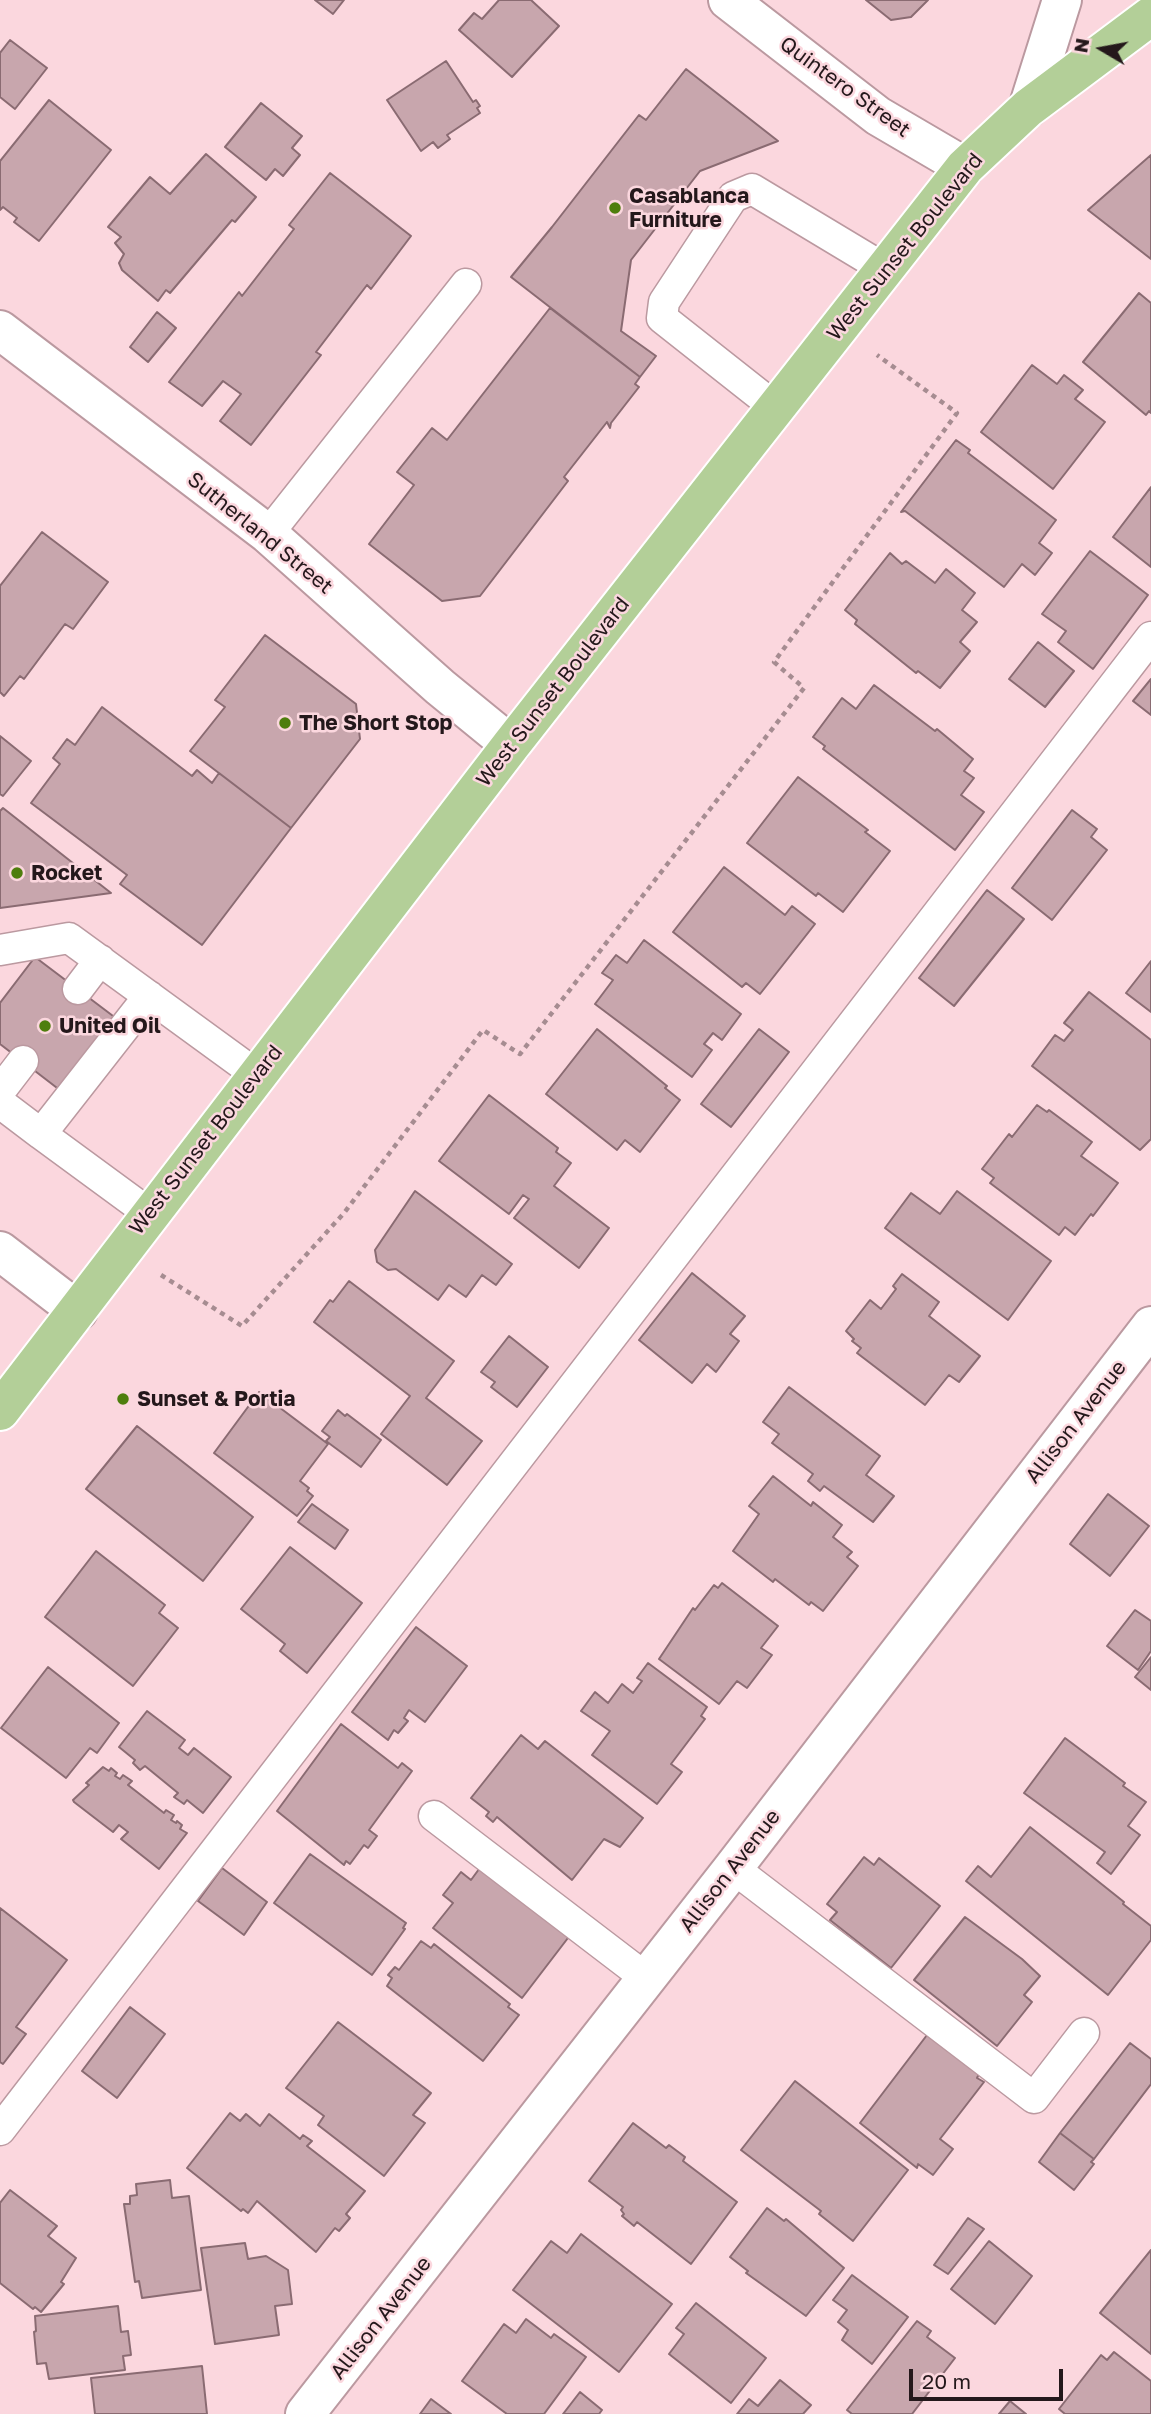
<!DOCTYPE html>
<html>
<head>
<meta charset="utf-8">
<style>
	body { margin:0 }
	#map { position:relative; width:1151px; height:2414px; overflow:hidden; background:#fbd7de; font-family:"Golos Text",sans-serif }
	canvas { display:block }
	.north { position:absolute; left:1067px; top:14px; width:70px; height:70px; -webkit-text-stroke:5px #fbd7de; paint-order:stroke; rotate:280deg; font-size:19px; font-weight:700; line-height:28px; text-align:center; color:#24181b }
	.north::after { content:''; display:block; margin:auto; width:24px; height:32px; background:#24181b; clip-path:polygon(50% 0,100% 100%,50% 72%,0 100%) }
	.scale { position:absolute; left:909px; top:2369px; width:154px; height:32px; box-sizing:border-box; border:4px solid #24181b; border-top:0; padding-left:9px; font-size:21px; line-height:24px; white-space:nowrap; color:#24181b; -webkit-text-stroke:5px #fbd7de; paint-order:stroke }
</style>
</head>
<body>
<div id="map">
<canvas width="1151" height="2414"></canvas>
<div class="north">N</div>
<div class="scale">20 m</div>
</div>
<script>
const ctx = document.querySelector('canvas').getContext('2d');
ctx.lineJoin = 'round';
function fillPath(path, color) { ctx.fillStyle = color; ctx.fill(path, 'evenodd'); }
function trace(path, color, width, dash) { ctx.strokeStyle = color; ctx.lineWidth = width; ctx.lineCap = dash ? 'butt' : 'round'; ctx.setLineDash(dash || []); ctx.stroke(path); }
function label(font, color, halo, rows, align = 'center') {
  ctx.font = font + ' "Golos Text",sans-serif'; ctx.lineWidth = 5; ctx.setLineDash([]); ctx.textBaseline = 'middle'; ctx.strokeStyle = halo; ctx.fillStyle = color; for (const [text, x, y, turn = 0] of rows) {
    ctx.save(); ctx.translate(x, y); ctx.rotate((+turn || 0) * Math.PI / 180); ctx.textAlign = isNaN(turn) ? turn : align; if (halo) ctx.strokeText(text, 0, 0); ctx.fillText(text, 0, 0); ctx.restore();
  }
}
const building = new Path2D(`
	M315 0H344L333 14Z
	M499 0H531L559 26 512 77 459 30 474 13 482 19Z
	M866 0H928L911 17 891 20Z
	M10 40 47 68 15 109 0 97V53Z
	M446 61 473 102 476 100 480 106 477 108 480 113 447 135 450 139 438 148 433 142 421 151 387 100Z
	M686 69 778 141 700 171 631 260 621 331 656 356 640 377 511 277 552 227 639 115 646 120Z
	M49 100 111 150 39 241 14 222 17 218 3 207 0 210V161Z
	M261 103 302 136 292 148 300 155 283 176 275 169 266 180 225 147Z
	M206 154 256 197 235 222 232 220 170 293 166 290 158 301 122 270 119 263 124 254 115 243 121 237 108 227 150 177 170 194Z
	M1151 155V259L1088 210Z
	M330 173 411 236 371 289 367 285 316 352 321 355 251 445 220 421 241 394 223 381 202 406 169 382 239 292 242 296 294 229 289 225Z
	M1139 293 1151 303V413L1149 411 1146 415 1083 362Z
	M550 308 640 377 635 384 639 387 611 423 610 428 607 422 564 477 568 481 480 596 442 601 369 544 414 485 397 472 432 428 447 440Z
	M157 312 176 328 148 362 130 347Z
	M1032 365 1057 384 1064 375 1083 390 1075 399 1105 422 1053 489 981 432Z
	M956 440 970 450 968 453 1056 520 1039 543 1052 553 1035 575 1022 564 1004 587 905 511 901 512Z
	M1151 487V567L1113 537Z
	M42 532 108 582 73 629 65 624 24 679 20 676 4 696 0 692V586Z
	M1090 551 1148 595 1093 669 1058 642 1066 631 1042 614Z
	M890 553 902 564 906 561 935 583 946 569 975 593 962 610 977 622 960 642 970 651 940 688 918 671 916 673 855 624 857 620 845 610Z
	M265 635 356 704 360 739 291 828 190 751 225 707 215 700Z
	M1038 642 1074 671 1045 707 1009 679Z
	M1151 679V715L1133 701Z
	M874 685 935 731 937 729 973 759 964 771 974 778 961 795 984 812 955 850 823 749 825 746 813 737 842 698 856 709Z
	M102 707 192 776 197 770 212 783 219 773 291 828 202 945 120 884 127 875 31 803 60 764 53 758 67 739 75 745Z
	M0 736 31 761 3 796 0 794Z
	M798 777 868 830 865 832 890 851 843 912 818 893 816 896 747 843Z
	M3 808 111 893 0 908V811Z
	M1072 810 1097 829 1091 837 1107 850 1052 920 1012 888Z
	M724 867 785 915 792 906 815 924 760 994 746 983 742 987 673 932Z
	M987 890 1024 919 954 1006 919 978Z
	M644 940 741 1014 722 1040 713 1033 704 1044 712 1050 692 1077 595 1004 613 980 602 973 616 955 627 963Z
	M35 957 117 1019 61 1091 0 1044V1003Z
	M1151 961V1012L1126 993Z
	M1089 992 1151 1040V1139L1140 1150 1032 1066 1055 1035 1064 1041 1073 1030 1064 1023Z
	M597 1029 667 1086 665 1088 680 1100 640 1152 625 1140 617 1150 546 1094Z
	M759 1029 789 1052 731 1127 701 1104Z
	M489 1095 558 1148 556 1152 571 1163 554 1186 609 1228 579 1268 514 1218 529 1199 523 1195 509 1214 439 1161Z
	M1037 1105 1047 1112 1049 1110 1092 1142 1081 1156 1118 1183 1093 1216 1091 1214 1075 1235 1065 1227 1059 1235 990 1183 994 1178 982 1169 1009 1134 1012 1137Z
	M415 1191 512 1264 496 1285 482 1275 466 1297 449 1285 438 1300 396 1269 388 1270 377 1262 375 1250Z
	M957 1191 1051 1261 1008 1320 885 1228 911 1193 940 1214Z
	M692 1273 745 1316 730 1334 739 1341 716 1372 707 1364 692 1383 639 1340Z
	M902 1274 939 1302 929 1316 980 1356 959 1382 949 1375 925 1405 857 1353 861 1348 852 1341 854 1339 846 1331 870 1300 881 1309 896 1289 893 1286Z
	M349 1281 454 1361 426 1398 482 1441 447 1485 381 1434 410 1396 314 1322 330 1300 333 1302Z
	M509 1336 548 1367 517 1407 491 1387 495 1382 481 1372Z
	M789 1387 880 1456 866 1475 894 1496 873 1522 824 1486 820 1491 808 1481 813 1474 772 1443 779 1434 763 1422Z
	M259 1392 328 1444 300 1481 309 1488 307 1491 313 1496 297 1516 214 1453Z
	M338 1410 345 1416 347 1414 381 1440 361 1467 326 1441 330 1437 322 1431Z
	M137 1426 253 1517 203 1581 86 1489Z
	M773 1476 811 1506 813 1502 842 1525 833 1537 852 1552 847 1557 858 1566 823 1611 811 1602 809 1605 775 1579 773 1582 733 1551 759 1514 749 1506Z
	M1108 1494 1149 1526 1110 1576 1070 1544Z
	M312 1504 348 1530 335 1549 298 1522Z
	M290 1547 362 1603 307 1673 280 1651 285 1644 241 1609Z
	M96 1551 165 1605 159 1613 178 1628 133 1686 45 1617Z
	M722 1583 778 1626 761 1648 772 1655 747 1688 737 1681 719 1704 659 1659 693 1608 695 1610 714 1585 718 1588Z
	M1135 1610 1151 1621V1651L1138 1670 1107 1646Z
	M416 1627 467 1666 425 1722 409 1710 404 1718 408 1721 398 1733 394 1730 388 1740 352 1712Z
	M1151 1657V1690L1135 1677Z
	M648 1663 707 1707 701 1716 705 1719 671 1764 682 1772 657 1804 592 1755 610 1731 581 1711 595 1692 608 1703 622 1684 633 1693 642 1681 637 1678Z
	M48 1667 119 1723 97 1753 90 1748 66 1778 1 1728Z
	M147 1711 185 1740 179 1748 188 1755 194 1748 231 1777 203 1813 187 1800 184 1804 174 1797 178 1793 145 1766 140 1770 133 1763 135 1760 119 1747Z
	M341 1724 398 1768 402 1763 412 1771 369 1830 377 1836 368 1848 364 1845 350 1864 346 1861 344 1865 277 1811Z
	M521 1735 538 1749 545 1741 643 1818 620 1847 604 1839 572 1880 497 1817 493 1822 486 1816 489 1812 471 1798Z
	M1065 1738 1125 1783 1123 1786 1146 1802 1128 1826 1140 1835 1111 1874 1097 1863 1105 1852 1024 1793Z
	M103 1767 109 1771 111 1768 117 1773 115 1776 120 1779 123 1775 132 1781 128 1785 164 1813 166 1810 174 1815 171 1820 176 1823 177 1821 182 1825 180 1829 187 1833 159 1869 121 1839 128 1832 119 1825 113 1832 74 1802 73 1800 89 1785 86 1783Z
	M1030 1827 1124 1902 1123 1904 1151 1926V1940L1108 1995 966 1881 978 1866 991 1877Z
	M310 1854 406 1923 403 1928 405 1929 372 1975 274 1903Z
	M864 1857 874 1865 879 1858 940 1906 891 1968 830 1920 837 1912 827 1904Z
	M482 1865 571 1934 522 1998 433 1928 453 1903 443 1895 461 1872 471 1880Z
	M222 1868 267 1902 244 1935 198 1901Z
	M0 1908 67 1960 16 2027 26 2034 3 2064 0 2062Z
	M965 1917 1022 1959 1040 1976 1024 1995 1032 2002 997 2046 914 1980Z
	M421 1941 431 1948 434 1944 510 2004 508 2007 519 2015 483 2061 387 1986 392 1978 388 1975 395 1967 399 1970Z
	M130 2007 165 2034 117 2098 82 2071Z
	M338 2022 431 2093 413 2115 425 2123 384 2176 318 2125 324 2116 286 2088Z
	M927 2035 979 2074 977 2078 984 2082 940 2139 953 2149 933 2175 918 2164 917 2168 860 2123Z
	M1130 2043 1151 2059V2084L1094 2159 1060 2133Z
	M795 2081 908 2170 853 2241 819 2214 821 2211 741 2150Z
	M230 2113 240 2121 246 2114 260 2126 269 2114 300 2139 303 2135 312 2141 307 2146 365 2191 346 2214 350 2218 339 2231 335 2228 316 2252 257 2201 248 2213 243 2209 241 2211 187 2168Z
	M633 2123 666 2148 669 2145 685 2157 683 2161 737 2202 691 2264 637 2222 634 2226 622 2216 624 2214 621 2210 623 2207 589 2181Z
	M1060 2133 1094 2159 1091 2162 1094 2164 1074 2190 1039 2162Z
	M170 2180 172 2198 189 2196 201 2290 142 2298 139 2281 135 2282 124 2204H130V2196L137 2195 136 2184Z
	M10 2190 57 2226 48 2236 76 2258 61 2282 64 2284 41 2312 35 2307 33 2309 0 2283V2203Z
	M767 2208 784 2221 786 2219 844 2268 806 2316 746 2273 748 2271 730 2257Z
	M968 2218 984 2229 948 2274 934 2265Z
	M581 2234 672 2304 619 2372 513 2290 551 2241 567 2253Z
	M989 2241 1032 2276 995 2324 951 2289Z
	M245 2243 248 2259 266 2256 288 2270 292 2304 275 2306 279 2335 215 2344 201 2248Z
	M1151 2250V2354L1100 2313Z
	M852 2275 908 2317 872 2364 842 2340 848 2330 838 2322 847 2310 833 2300Z
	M696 2303 766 2358 731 2403 669 2354 684 2334 676 2328Z
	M118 2306 121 2332 128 2331 131 2355 123 2356 125 2370 49 2379 46 2363 37 2364 34 2332 36 2331 35 2316Z
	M526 2319 551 2338 554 2334 586 2357 544 2414H507L462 2381 504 2324 516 2333Z
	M917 2321 931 2331 927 2337 955 2358 912 2414H852L847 2410Z
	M1114 2352 1151 2381V2414H1065L1059 2409 1101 2355 1107 2360Z
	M202 2366 207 2414H95L91 2378Z
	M780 2380 811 2405 803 2414H737L749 2399 758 2406Z
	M580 2392 602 2410 599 2414H563Z
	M431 2399 451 2414H420Z
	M1010 2401 1026 2414H999Z`);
const path = new Path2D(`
	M161 1275 242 1326 344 1213 483 1030 520 1054 804 688 774 662 957 413 877 355`);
const lane = new Path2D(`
	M776 408 662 318 664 302 733 197 752 189 885 269
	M268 534 466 284
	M0 950 69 938 257 1075
	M78 989 100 960
	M0 1091 23 1061
	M0 1103 41 1134 149 996
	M41 1134 150 1214
	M434 1816 646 1978
	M733 1868 1034 2098 1084 2033
	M0 2130 1151 637`);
const street = new Path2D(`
	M728 0 878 116 965 167
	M1028 108 1062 0
	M0 330 268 534 440 687 511 745
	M305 2414 733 1868 1151 1326`);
const secondary = new Path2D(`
	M0 1251 78 1311`);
const primary = new Path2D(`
	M0 1411 511 745 965 167 1028 108 1151 16`);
const markers = [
	[615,208,7,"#4e7e0d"],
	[285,723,7,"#4e7e0d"],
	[17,873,7,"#4e7e0d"],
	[45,1026,7,"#4e7e0d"],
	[123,1399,7,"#4e7e0d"]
];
const streetNames = [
	["Quintero Street",845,87,36],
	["West Sunset Boulevard",905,247,-51],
	["Sutherland Street",260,533,39],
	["West Sunset Boulevard",553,692,-52],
	["West Sunset Boulevard",206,1140,-52],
	["Allison Avenue",1076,1422,-52],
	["Allison Avenue",730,1871,-52],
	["Allison Avenue",381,2318,-52]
];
const poiNames = [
	["Casablanca",629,196],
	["Furniture",629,220],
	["The Short Stop",299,723],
	["Rocket",31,873],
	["United Oil",59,1026],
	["Sunset & Portia",137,1399]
];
fillPath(building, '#c8a6ad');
trace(building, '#8a6b72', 2);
trace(lane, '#bb99a0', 33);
trace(street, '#bb99a0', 42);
trace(secondary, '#bb99a0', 42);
trace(primary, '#fff', 42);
trace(path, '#a68c91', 4.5, [5, 5]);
trace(lane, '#fff', 30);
trace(street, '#fff', 38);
trace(secondary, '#fff', 38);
trace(primary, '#b3cf98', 38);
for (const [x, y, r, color] of markers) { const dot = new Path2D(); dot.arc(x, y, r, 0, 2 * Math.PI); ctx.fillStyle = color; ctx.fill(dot); trace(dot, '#fbd7de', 2.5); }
label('21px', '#24181b', '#fbd7de', streetNames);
label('bold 21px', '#24181b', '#fbd7de', poiNames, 'left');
</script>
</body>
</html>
